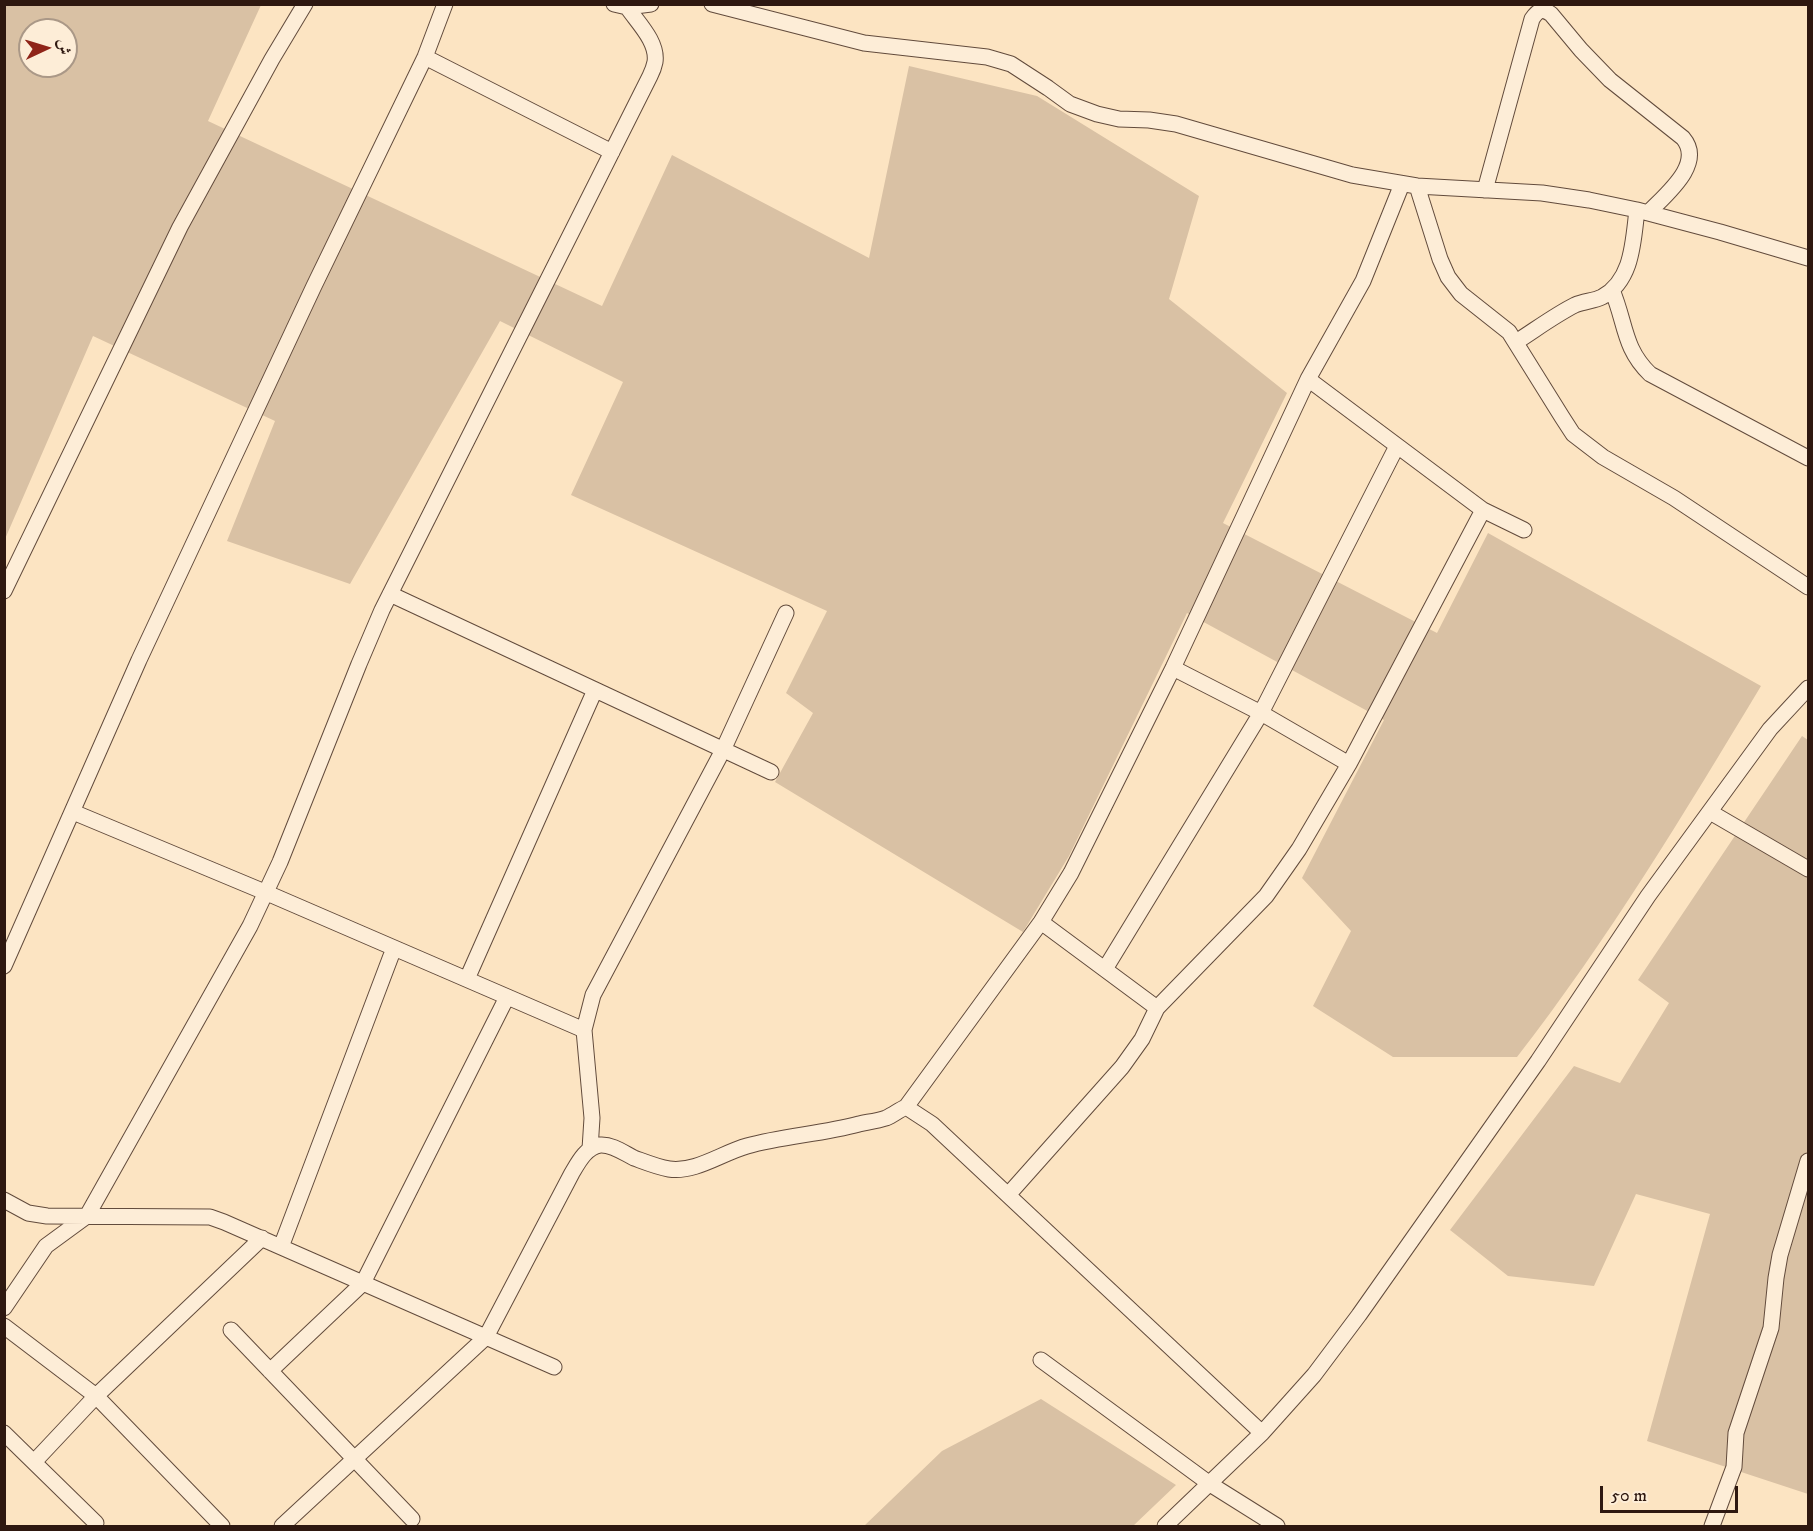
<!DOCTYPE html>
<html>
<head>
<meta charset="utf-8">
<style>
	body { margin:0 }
	#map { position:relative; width:1813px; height:1531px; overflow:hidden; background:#fce4c2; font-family:"IM FELL DW Pica",Amiri,serif }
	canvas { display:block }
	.frame { position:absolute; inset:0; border:6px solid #2e1810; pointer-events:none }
	.north { position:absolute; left:18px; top:18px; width:60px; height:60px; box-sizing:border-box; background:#fdedd7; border:2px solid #aa9887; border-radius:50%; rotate:86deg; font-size:16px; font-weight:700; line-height:24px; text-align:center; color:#2e1810 }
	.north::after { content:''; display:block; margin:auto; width:21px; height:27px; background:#8f2418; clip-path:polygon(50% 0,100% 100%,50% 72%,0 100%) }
	.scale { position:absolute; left:1600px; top:1486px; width:138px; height:27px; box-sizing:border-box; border:3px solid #2e1810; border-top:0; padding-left:8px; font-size:18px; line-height:21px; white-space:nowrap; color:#2e1810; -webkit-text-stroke:4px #fdedd7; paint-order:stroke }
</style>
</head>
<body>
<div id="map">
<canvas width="1813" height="1531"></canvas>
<div class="frame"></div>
<div class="north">ش</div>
<div class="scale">50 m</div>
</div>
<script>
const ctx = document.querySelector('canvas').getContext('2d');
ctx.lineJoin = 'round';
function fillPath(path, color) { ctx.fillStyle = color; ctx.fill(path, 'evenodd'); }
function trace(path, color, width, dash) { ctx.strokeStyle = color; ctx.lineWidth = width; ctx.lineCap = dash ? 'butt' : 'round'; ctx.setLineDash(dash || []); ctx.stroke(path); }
const green = new Path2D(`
	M5 5H261L208 121 602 306 672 155 869 258 909 66 1037 96 1199 196 1169 299 1287 393 1223 523 1437 633 1488 533 1761 686C1685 812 1608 940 1517 1057H1393L1313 1006 1351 931 1302 878 1384 720 1187 613 1069 856 1023 932 775 782 813 713 786 693 827 611 571 495 623 382 500 321 350 584 227 541 275 421 93 336 5 539ZM30 30H66V66H30Z
	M1802 736 1808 740V1494L1647 1441 1710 1214 1636 1194 1594 1286 1508 1276 1450 1230 1574 1066 1620 1083 1669 1003 1638 980Z
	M1041 1399 1176 1485 1133 1526H864L942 1451Z`);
const street = new Path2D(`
	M614 4 627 7 651 4
	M712 4 864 43 987 57 1011 64 1048 88 1070 104 1097 114 1119 119 1149 120 1176 124 1352 175 1417 186 1542 193 1589 200 1637 210 1720 232 1808 258
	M425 57 612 152
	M1417 186 1440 259 1448 277 1461 294 1509 332 1562 417 1573 434 1603 457 1674 498 1808 587
	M1485 190 1532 19C1538 10 1542 8 1551 14L1581 50 1610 80 1683 138C1705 164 1665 195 1648 213
	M1612 290C1626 323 1623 348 1650 374L1808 458
	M1516 342C1535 330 1555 315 1575 305 1584 301 1594 301 1602 297 1633 280 1633 241 1637 210
	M1308 379 1483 510 1524 530
	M4 591 180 227 272 59 305 4
	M390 594 771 772
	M1173 668 1261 713 1349 764
	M73 812 267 893 584 1030
	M1710 812 1808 869
	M1041 922 1157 1008
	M4 966 139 660 314 286 425 57 445 4
	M1105 969 1261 713 1397 446
	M467 979 595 690
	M906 1107 932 1124 1262 1433
	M590 1149 592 1118 584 1030 593 995 723 750 786 613
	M1008 1195 1122 1067 1142 1039 1157 1008 1266 896 1299 849 1349 764 1483 510
	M4 1200 28 1213 47 1216 210 1217 224 1222 554 1367
	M281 1247 394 948
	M4 1308 46 1246 87 1216 250 926 280 862 359 664 382 610 650 76C652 72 654 67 655 62 658 42 638 23 627 7
	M4 1326 96 1396 222 1526
	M231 1330 412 1519
	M1041 1360 1210 1484 1277 1526
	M270 1371 363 1283 507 997
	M4 1433 96 1523
	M34 1462 96 1396 262 1238
	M282 1526 486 1337 572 1173C578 1163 586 1147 600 1145 612 1144 624 1153 634 1158 645 1162 657 1167 669 1169 695 1173 722 1153 747 1146 783 1136 822 1134 859 1124 868 1122 877 1121 886 1118 893 1115 899 1110 906 1107L1041 922 1071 873 1173 668 1308 379 1363 281 1402 184
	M1165 1526 1262 1433 1314 1375 1359 1315 1538 1061 1648 896 1770 729 1808 688
	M1712 1526 1734 1467 1736 1433 1771 1328 1776 1278 1780 1255 1808 1161`);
fillPath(green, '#d9c1a4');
trace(street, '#624b3c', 17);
trace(street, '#fdedd7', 15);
</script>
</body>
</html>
